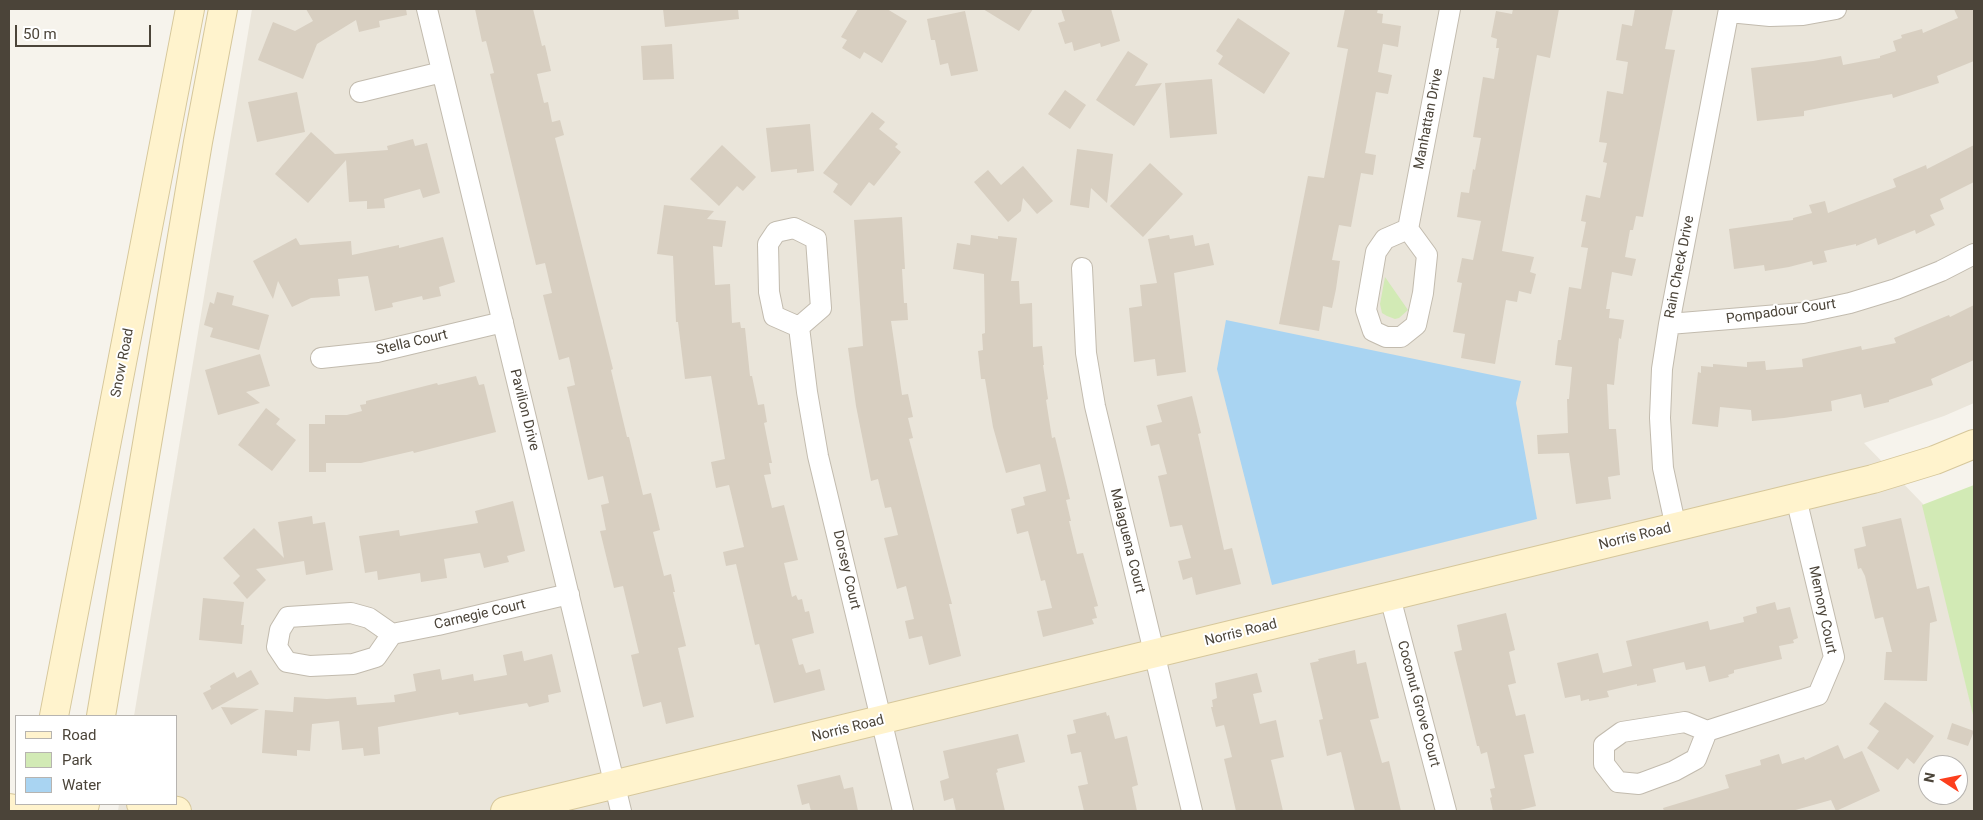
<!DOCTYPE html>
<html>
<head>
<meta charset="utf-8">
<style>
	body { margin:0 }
	#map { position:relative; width:1983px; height:820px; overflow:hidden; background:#f6f3ec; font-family:Roboto,sans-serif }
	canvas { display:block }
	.frame { position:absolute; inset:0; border:10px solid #4b4439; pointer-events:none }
	.legend { position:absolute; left:15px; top:715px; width:162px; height:90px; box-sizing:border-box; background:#fff; border:1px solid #b7b4b0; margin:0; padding:6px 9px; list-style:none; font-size:15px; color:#4b4439 }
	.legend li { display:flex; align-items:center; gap:10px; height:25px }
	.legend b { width:25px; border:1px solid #b7b4b0 }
	.north { position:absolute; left:1918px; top:755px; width:50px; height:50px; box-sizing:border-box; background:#fff; border:1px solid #b7b4b0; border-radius:50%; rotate:281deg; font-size:14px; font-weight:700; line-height:20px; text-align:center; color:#4b4439 }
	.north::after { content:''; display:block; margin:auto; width:18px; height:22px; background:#fc3f1d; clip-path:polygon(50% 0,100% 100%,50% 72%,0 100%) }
	.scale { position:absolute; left:15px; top:25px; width:136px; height:22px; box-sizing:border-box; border:2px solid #4b4439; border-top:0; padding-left:6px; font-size:15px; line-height:18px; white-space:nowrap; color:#4b4439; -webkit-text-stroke:4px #fff; paint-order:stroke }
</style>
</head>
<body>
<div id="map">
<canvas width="1983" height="820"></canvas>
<div class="frame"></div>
<ul class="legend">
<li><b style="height:6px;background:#fff3cd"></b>Road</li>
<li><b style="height:14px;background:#d2eab5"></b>Park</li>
<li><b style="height:14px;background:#a9d4f2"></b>Water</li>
</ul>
<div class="north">N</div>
<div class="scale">50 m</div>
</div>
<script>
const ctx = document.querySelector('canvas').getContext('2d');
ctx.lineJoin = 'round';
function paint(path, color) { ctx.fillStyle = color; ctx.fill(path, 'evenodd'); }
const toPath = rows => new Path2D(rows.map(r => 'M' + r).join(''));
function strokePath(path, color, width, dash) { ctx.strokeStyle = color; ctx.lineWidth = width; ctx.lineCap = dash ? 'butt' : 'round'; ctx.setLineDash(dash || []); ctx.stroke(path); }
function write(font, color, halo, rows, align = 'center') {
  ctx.font = font + ' Roboto,sans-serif'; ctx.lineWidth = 4; ctx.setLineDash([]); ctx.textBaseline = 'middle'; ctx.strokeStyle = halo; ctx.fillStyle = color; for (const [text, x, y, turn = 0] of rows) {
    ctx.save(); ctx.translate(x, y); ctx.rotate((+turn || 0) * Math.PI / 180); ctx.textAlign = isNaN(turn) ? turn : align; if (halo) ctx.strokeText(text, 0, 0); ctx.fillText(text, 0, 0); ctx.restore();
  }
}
const residential = toPath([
	[252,9,1974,9,1974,403,1944,416,1864,443,1923,504,1974,717,1974,811,118,811,119,804,176,804,176,716,134,716],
	[1928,765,1958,765,1958,795,1928,795]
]);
const green = toPath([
	[1385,277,1408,310,1399,318,1395,319,1387,316,1382,313,1380,304],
	[1974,485,1974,719,1922,505]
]);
const water = toPath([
	[1226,320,1521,381,1516,403,1537,519,1272,585,1217,369]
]);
const building = toPath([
	[306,9,406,9,407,15,379,21,380,27,359,32,356,20,317,44,303,79,258,60,273,22,295,31,313,21],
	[475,9,533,9,542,46,545,45,551,71,537,74,544,103,548,102,552,122,560,120,564,135,555,138,613,369,611,370,627,437,629,437,643,495,651,493,660,530,653,532,664,576,671,574,675,592,673,592,686,646,678,648,694,717,666,724,661,702,643,707,631,655,639,653,623,586,614,588,600,531,606,530,601,505,609,503,603,476,588,480,567,387,575,385,569,357,559,360,543,295,552,293,545,263,536,265,490,74,494,73,486,41,482,42],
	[663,9,738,9,739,19,665,27],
	[858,9,887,9,907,21,882,63,864,52,860,59,842,48,847,40,841,37],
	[983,9,1033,9,1019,31],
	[1061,9,1111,9,1120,41,1101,47,1100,43,1074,51,1072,42,1065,44,1058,23,1065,21],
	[1345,9,1378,9,1377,13,1383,14,1382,23,1401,26,1398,47,1383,44,1378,72,1392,75,1388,94,1376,92,1365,153,1376,155,1373,175,1361,173,1351,227,1339,225,1332,260,1340,261,1336,289,1332,308,1323,306,1319,331,1279,324,1308,176,1324,178,1348,49,1337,47],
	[1513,9,1559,9,1550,58,1537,55,1502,251,1534,257,1530,272,1536,274,1531,294,1519,291,1517,302,1506,300,1495,364,1461,358,1465,334,1453,332,1462,283,1457,282,1462,258,1473,260,1481,221,1457,217,1461,192,1469,193,1473,169,1475,170,1481,138,1473,137,1483,77,1494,79,1499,48,1496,48,1497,39,1491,37,1496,11,1512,14],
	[1635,9,1673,9,1665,49,1675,50,1643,217,1636,216,1633,230,1630,230,1625,257,1636,259,1632,276,1612,272,1606,309,1610,309,1609,318,1624,320,1621,339,1619,338,1614,385,1607,384,1609,429,1616,429,1620,475,1608,477,1611,499,1576,504,1569,453,1538,454,1537,435,1568,433,1567,399,1569,399,1572,367,1555,365,1558,340,1561,340,1569,287,1581,289,1588,248,1581,247,1586,222,1581,221,1586,195,1600,198,1607,163,1603,162,1607,143,1599,142,1607,91,1623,94,1628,62,1616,60,1622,24,1632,26],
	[1954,9,1974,9,1974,61,1937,76,1939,83,1893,98,1892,94,1804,111,1804,116,1757,121,1751,68,1813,61,1841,56,1843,65,1880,58,1880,56,1896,51,1893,41,1902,38,1901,35,1922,29,1923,33,1958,18],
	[965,11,978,71,951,76,948,63,940,65,935,40,931,40,927,19],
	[1238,18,1290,53,1264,94,1218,64,1223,56,1216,51],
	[672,44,674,79,643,80,641,46],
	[1128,51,1148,64,1135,86,1162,83,1134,126,1096,100],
	[1212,79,1217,134,1170,138,1165,83],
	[1065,90,1086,105,1070,129,1048,114],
	[297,92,305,132,257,142,248,102],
	[872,112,885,122,879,129,898,144,895,147,901,152,874,186,869,182,851,206,833,192,838,184,823,173],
	[810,124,814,171,797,173,797,169,771,172,766,128],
	[311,132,335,154,388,150,387,146,413,139,415,146,427,143,440,193,423,198,420,189,384,199,385,208,367,209,367,201,349,202,346,160,308,203,275,174],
	[722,145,756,177,743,191,737,186,719,206,690,179],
	[1974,145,1974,182,1940,199,1944,209,1930,215,1935,225,1916,234,1915,230,1878,245,1876,238,1856,246,1856,244,1824,251,1827,262,1813,265,1812,261,1789,267,1765,271,1764,265,1734,269,1729,229,1793,220,1793,218,1812,213,1809,205,1825,201,1828,213,1896,187,1893,179,1926,165,1927,169],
	[1077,149,1113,154,1107,203,1091,188,1089,208,1070,205],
	[1150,163,1183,194,1143,237,1110,206],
	[1023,166,1053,201,1037,214,1023,198,1021,211,1008,222,974,182,988,170,1001,185],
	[664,205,714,211,707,219,726,221,722,247,713,246,715,285,730,284,732,323,740,322,741,328,745,328,750,376,752,376,758,405,764,404,767,422,764,423,772,463,769,463,771,474,764,475,772,508,784,505,798,560,784,563,792,597,796,595,798,600,802,599,805,612,809,611,814,633,792,639,799,665,803,664,806,673,820,669,825,690,774,703,759,644,755,645,736,564,726,566,723,552,744,547,729,485,716,488,711,462,725,459,711,376,685,379,678,322,676,322,673,256,657,254],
	[902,217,905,269,902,269,904,303,907,303,908,320,891,321,902,395,908,394,913,417,908,418,913,438,909,439,952,604,949,604,961,656,929,665,922,636,909,639,905,621,914,619,906,586,897,589,884,538,898,535,891,507,885,508,878,479,871,481,856,406,848,348,863,346,854,220],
	[971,235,998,239,998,236,1017,238,1011,281,1019,281,1020,304,1032,303,1033,347,1042,346,1044,365,1043,365,1048,399,1046,400,1052,438,1055,437,1070,499,1066,500,1071,521,1069,521,1077,554,1083,553,1098,606,1094,607,1097,618,1092,619,1094,624,1043,637,1037,611,1052,608,1045,580,1041,581,1028,531,1017,534,1011,509,1025,505,1023,497,1046,491,1040,464,1006,473,993,427,985,379,981,379,978,351,983,350,982,334,985,333,984,274,953,269,957,243,970,245],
	[1169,235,1170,239,1193,235,1195,246,1209,243,1214,265,1174,273,1186,372,1157,376,1155,359,1134,362,1129,308,1142,306,1140,285,1157,283,1148,239],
	[443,237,455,282,439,287,441,296,423,300,422,296,392,303,393,307,375,311,368,276,338,279,340,296,311,298,292,307,278,281,273,299,253,261,296,238,300,245,351,241,352,255,399,245,399,248],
	[217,292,234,296,232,305,269,315,259,350,210,337,213,328,204,325,210,302,214,304],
	[1974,305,1974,360,1931,379,1933,385,1889,400,1889,402,1864,408,1861,394,1831,401,1832,411,1784,418,1752,421,1751,410,1720,407,1718,427,1692,424,1698,372,1701,373,1701,366,1713,367,1713,364,1747,367,1747,362,1765,361,1766,370,1803,367,1802,359,1861,346,1862,350,1896,343,1894,338,1949,315,1950,317],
	[260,354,270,386,246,392,260,403,218,415,205,370],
	[476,376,479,385,484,384,496,432,414,453,413,451,361,463,326,463,326,472,309,472,309,424,325,424,325,415,347,415,362,411,360,405,366,404,366,401,437,383,438,385],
	[1192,396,1201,433,1198,434,1224,550,1232,548,1241,584,1196,595,1192,577,1183,580,1178,561,1191,558,1182,525,1170,527,1158,476,1167,474,1159,444,1151,446,1146,426,1162,422,1157,405],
	[266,408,280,419,276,424,296,440,272,471,238,445],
	[513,501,525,551,507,556,509,562,484,568,480,553,444,559,447,578,421,582,420,573,378,580,377,571,365,573,359,536,399,530,400,536,478,523,475,511],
	[312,516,313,524,325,522,333,570,306,575,304,561,256,569,266,580,247,599,233,583,240,576,223,558,254,528,284,558,278,522],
	[1901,518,1917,589,1929,586,1937,621,1930,623,1927,681,1884,680,1886,652,1892,652,1883,617,1875,619,1865,576,1861,568,1858,569,1854,549,1866,546,1862,527],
	[203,598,244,602,241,625,244,625,242,644,199,640],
	[1775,602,1777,610,1790,607,1798,638,1793,640,1794,643,1779,646,1782,659,1734,670,1734,673,1728,675,1729,677,1709,682,1705,666,1686,670,1684,662,1653,669,1656,682,1637,686,1637,684,1607,691,1609,697,1589,701,1589,699,1581,701,1580,695,1565,698,1557,663,1598,653,1603,673,1632,666,1626,641,1708,621,1710,630,1744,622,1743,617,1757,613,1756,607],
	[1506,613,1515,650,1509,652,1516,683,1508,685,1516,716,1525,714,1534,753,1524,755,1536,806,1516,811,1493,811,1490,798,1492,797,1490,789,1495,788,1487,752,1481,754,1479,746,1477,746,1454,652,1462,650,1457,625],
	[1355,650,1357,664,1366,662,1379,718,1370,720,1382,763,1389,761,1401,811,1355,811,1341,752,1327,756,1319,720,1323,719,1310,663,1319,661,1318,659],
	[522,651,524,661,552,654,561,692,548,695,549,702,529,707,527,703,459,715,458,712,378,727,380,754,364,756,363,748,342,750,339,721,312,724,310,751,297,750,297,756,262,753,265,710,293,712,294,697,327,699,356,697,357,705,395,702,394,695,416,691,413,674,440,669,442,680,473,674,474,681,507,675,503,655],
	[251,670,259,684,212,710,203,693,211,689,210,686,234,672,237,678],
	[1257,673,1262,692,1253,694,1260,724,1276,720,1284,757,1271,760,1283,811,1236,811,1224,759,1232,757,1224,725,1216,727,1211,707,1213,707,1212,700,1217,698,1215,683],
	[1885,702,1934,736,1914,764,1907,758,1898,770,1867,748,1879,731,1869,724],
	[221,707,259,709,231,725],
	[1106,712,1107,716,1109,715,1115,739,1127,736,1138,785,1132,787,1137,811,1084,811,1078,786,1088,784,1081,752,1071,754,1067,735,1076,733,1073,720],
	[1952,723,1974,731,1968,746,1947,739],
	[1018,734,1025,762,997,769,998,772,996,773,1005,811,956,811,953,798,944,801,940,781,949,778,943,751],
	[1838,745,1844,759,1862,751,1880,791,1836,811,1831,800,1792,811,1664,811,1663,808,1729,788,1725,775,1761,765,1760,760,1779,754,1782,764,1804,757,1805,760],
	[840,775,844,789,853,787,858,811,811,811,809,803,802,805,797,785]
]);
const street = toPath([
	[427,9,621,811],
	[1729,12,1770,16,1803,15,1836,9],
	[360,92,442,72],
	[794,228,816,239,821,308,799,327,774,316,769,292,768,244,776,232,794,228],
	[1408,229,1385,239,1376,252,1366,310,1373,331,1386,337,1401,337,1416,325,1423,293,1427,255,1408,229,1450,9],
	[1082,268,1086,353,1095,406,1192,811],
	[1669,324,1803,313,1850,303,1896,289,1941,271,1974,254],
	[799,327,807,392,818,456,903,811],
	[321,358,377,352,503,322],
	[1676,528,1663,468,1660,418,1662,369,1669,324,1729,9],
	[1390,597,1446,811],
	[392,634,376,657,353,664,310,666,287,662,277,647,280,630,288,617,351,613,369,618,392,634,438,625,569,594],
	[1707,731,1696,759,1674,771,1639,784,1618,782,1604,764,1604,745,1622,732,1685,722,1707,731,1818,695,1834,657,1796,498]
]);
const secondary = toPath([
	[54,716,190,9],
	[101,716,198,142,223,9],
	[141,804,177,811],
	[9,808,26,811],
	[40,811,59,804],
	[83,811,85,804],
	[505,811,1873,479,1935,460,1974,444]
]);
const streetNames = [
	["Manhattan Drive",1429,119,-79],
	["Rain Check Drive",1680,267,-79],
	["Pompadour Court",1781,312,-8],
	["Stella Court",412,343,-13],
	["Snow Road",123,363,-79],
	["Pavilion Drive",524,410,76],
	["Norris Road",1635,537,-14],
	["Malaguena Court",1127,541,76],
	["Dorsey Court",846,570,77],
	["Memory Court",1822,610,78],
	["Carnegie Court",480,615,-13],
	["Norris Road",1241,633,-14],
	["Coconut Grove Court",1418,704,75],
	["Norris Road",848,729,-14]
];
paint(residential, '#eae5da');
paint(green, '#d2eab5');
paint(water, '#a9d4f2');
paint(building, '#d8cfc1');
strokePath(street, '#c2bbae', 22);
strokePath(secondary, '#d6c79b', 30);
strokePath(street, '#fff', 20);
strokePath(secondary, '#fff3cd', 28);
write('14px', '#4b4439', '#fff', streetNames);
</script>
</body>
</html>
